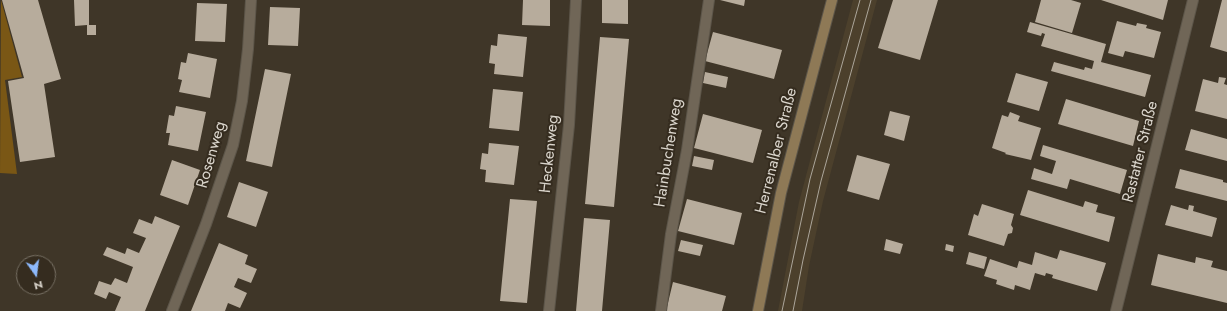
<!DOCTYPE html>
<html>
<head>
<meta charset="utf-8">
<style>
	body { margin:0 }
	#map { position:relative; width:1227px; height:311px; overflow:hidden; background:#3f3628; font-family:Jost,sans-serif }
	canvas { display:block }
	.north { position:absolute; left:16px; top:255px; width:40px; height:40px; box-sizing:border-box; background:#352c1f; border:1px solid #777064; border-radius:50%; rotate:166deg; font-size:11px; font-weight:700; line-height:16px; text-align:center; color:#dad5cc }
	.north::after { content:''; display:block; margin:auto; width:14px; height:18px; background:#8db9fc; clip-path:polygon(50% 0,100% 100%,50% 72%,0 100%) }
</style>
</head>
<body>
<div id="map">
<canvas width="1227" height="311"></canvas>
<div class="north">N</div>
</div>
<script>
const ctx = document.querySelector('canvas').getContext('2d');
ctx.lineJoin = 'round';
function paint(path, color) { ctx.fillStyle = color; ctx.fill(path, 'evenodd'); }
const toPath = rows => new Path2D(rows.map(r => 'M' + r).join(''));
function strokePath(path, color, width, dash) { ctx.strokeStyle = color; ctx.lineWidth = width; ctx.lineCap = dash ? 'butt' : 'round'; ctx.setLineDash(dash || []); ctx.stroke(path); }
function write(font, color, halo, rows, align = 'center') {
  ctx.font = font + ' Jost,sans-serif'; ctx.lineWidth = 4; ctx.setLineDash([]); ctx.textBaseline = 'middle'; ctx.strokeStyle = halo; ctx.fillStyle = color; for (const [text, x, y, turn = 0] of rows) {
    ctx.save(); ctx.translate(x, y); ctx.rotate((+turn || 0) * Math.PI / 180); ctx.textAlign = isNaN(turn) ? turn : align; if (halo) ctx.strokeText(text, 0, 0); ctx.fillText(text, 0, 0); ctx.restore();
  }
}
const built = toPath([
	[853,0,877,0,823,201,809,266,802,311,778,311,799,202]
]);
const green = toPath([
	[1,0,22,77,5,80,17,174,0,173]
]);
const building = toPath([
	[2,0,38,0,61,79,44,84,55,157,20,162,8,81,24,78],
	[74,0,89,0,89,25,96,25,96,35,87,35,87,25,75,26],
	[523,0,550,0,550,26,522,25],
	[602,0,628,0,628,24,602,23],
	[720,0,745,0,744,6],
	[893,0,938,0,920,60,878,48],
	[1041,0,1071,0,1081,3,1072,33,1035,22],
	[1101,0,1168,0,1163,20],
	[1222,0,1227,0,1227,52,1210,47],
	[197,3,227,4,225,42,195,41],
	[270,7,300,8,298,46,268,45],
	[1117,21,1136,26,1137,23,1147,25,1146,28,1161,32,1154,58,1125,51,1123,57,1108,53],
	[1030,22,1106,44,1101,62,1151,75,1145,97,1051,71,1054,62,1084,70,1085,67,1092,69,1094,61,1041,46,1045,34,1042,33,1041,36,1027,32],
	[713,32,782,50,774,79,705,61],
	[498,34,527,37,523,77,494,74,495,64,489,63,491,45,497,46],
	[600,37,629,39,614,207,585,204],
	[188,53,217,59,210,98,179,92,182,80,178,79,181,62,186,63],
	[265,69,291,74,272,167,246,161],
	[705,72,728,77,726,88,703,83],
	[1016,73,1048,82,1039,111,1007,102],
	[1219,77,1226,78,1224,84,1227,85,1227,119,1195,111,1203,79,1218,83],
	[493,89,523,92,519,131,489,128],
	[1066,99,1139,121,1133,146,1058,124],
	[176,106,206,112,198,151,168,145,170,133,166,133,169,115,174,116],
	[890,111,910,116,904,141,884,135],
	[1010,112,1020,116,1018,121,1041,128,1031,160,1005,154,1006,153,992,148,1002,115,1008,117],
	[703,114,762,130,753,163,694,148],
	[1191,129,1227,139,1227,161,1185,150],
	[489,143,519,146,514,185,485,182,486,170,480,169,482,153,488,154],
	[1043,145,1127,170,1120,194,1070,179,1067,189,1031,179,1034,168,1052,174,1056,161,1040,156],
	[857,155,890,164,879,200,847,191],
	[694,156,714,160,712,170,692,166],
	[172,160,200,170,188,205,160,195],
	[1180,169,1223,180,1223,182,1227,183,1227,201,1175,188],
	[239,182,268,192,256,227,227,217],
	[1028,190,1083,207,1085,201,1098,205,1096,212,1115,217,1109,242,1020,215],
	[510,199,537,201,527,303,500,301],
	[687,199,742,213,734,245,678,231],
	[982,204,1014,214,1011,225,1013,228,1012,233,1008,234,1004,246,968,235,974,214,978,216],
	[1171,205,1188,210,1189,205,1194,206,1193,211,1217,218,1212,237,1165,225],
	[155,216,180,226,145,311,115,311,121,297,109,292,106,299,94,294,99,281,111,285,115,278,127,283,133,267,103,255,107,247,125,254,127,248,139,253,146,238,133,233,139,219,152,224],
	[584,218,610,220,602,311,576,311],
	[886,239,903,244,900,254,884,250],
	[681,240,703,245,700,256,678,251],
	[219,243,248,255,245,264,257,269,251,283,238,278,234,287,247,293,240,308,228,303,225,311,191,311],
	[946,244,954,246,953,252,945,250],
	[1060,250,1106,263,1097,291,1052,278,1053,275,1046,273,1045,276,1035,273,1030,290,1015,285,1014,290,996,284,997,280,984,276,990,259,1017,268,1019,261,1032,265,1035,252,1057,259],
	[969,252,987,257,984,269,966,264],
	[1158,254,1195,263,1196,257,1213,261,1211,267,1227,271,1227,303,1151,285],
	[673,282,726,296,722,311,666,311]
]);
const lane = toPath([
	[661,311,671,234,687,150,709,0]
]);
const street = toPath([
	[172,311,206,224,233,145,242,101,248,49,251,0],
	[549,311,569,125,576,0],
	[1116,311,1193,0]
]);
const secondary = toPath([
	[758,311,781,193,832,0]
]);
const tram = toPath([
	[782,311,810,179,860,0],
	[793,311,803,260,821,181,871,0]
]);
const streetNames = [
	["Herrenalber Straße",777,151,-76],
	["Rastatter Straße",1141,152,-76],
	["Hainbuchenweg",669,153,-81],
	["Heckenweg",550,154,-84],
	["Rosenweg",212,155,-74]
];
paint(built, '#4c402c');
paint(green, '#7a5715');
paint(building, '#b7ac9c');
strokePath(lane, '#5c5549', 12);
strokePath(street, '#5c5549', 12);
strokePath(secondary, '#5c5549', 12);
strokePath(lane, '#706657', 10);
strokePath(street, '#706657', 10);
strokePath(secondary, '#8e7956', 10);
strokePath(tram, '#aca69b', 1);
write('16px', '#dad5cc', '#352c1f', streetNames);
</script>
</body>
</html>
